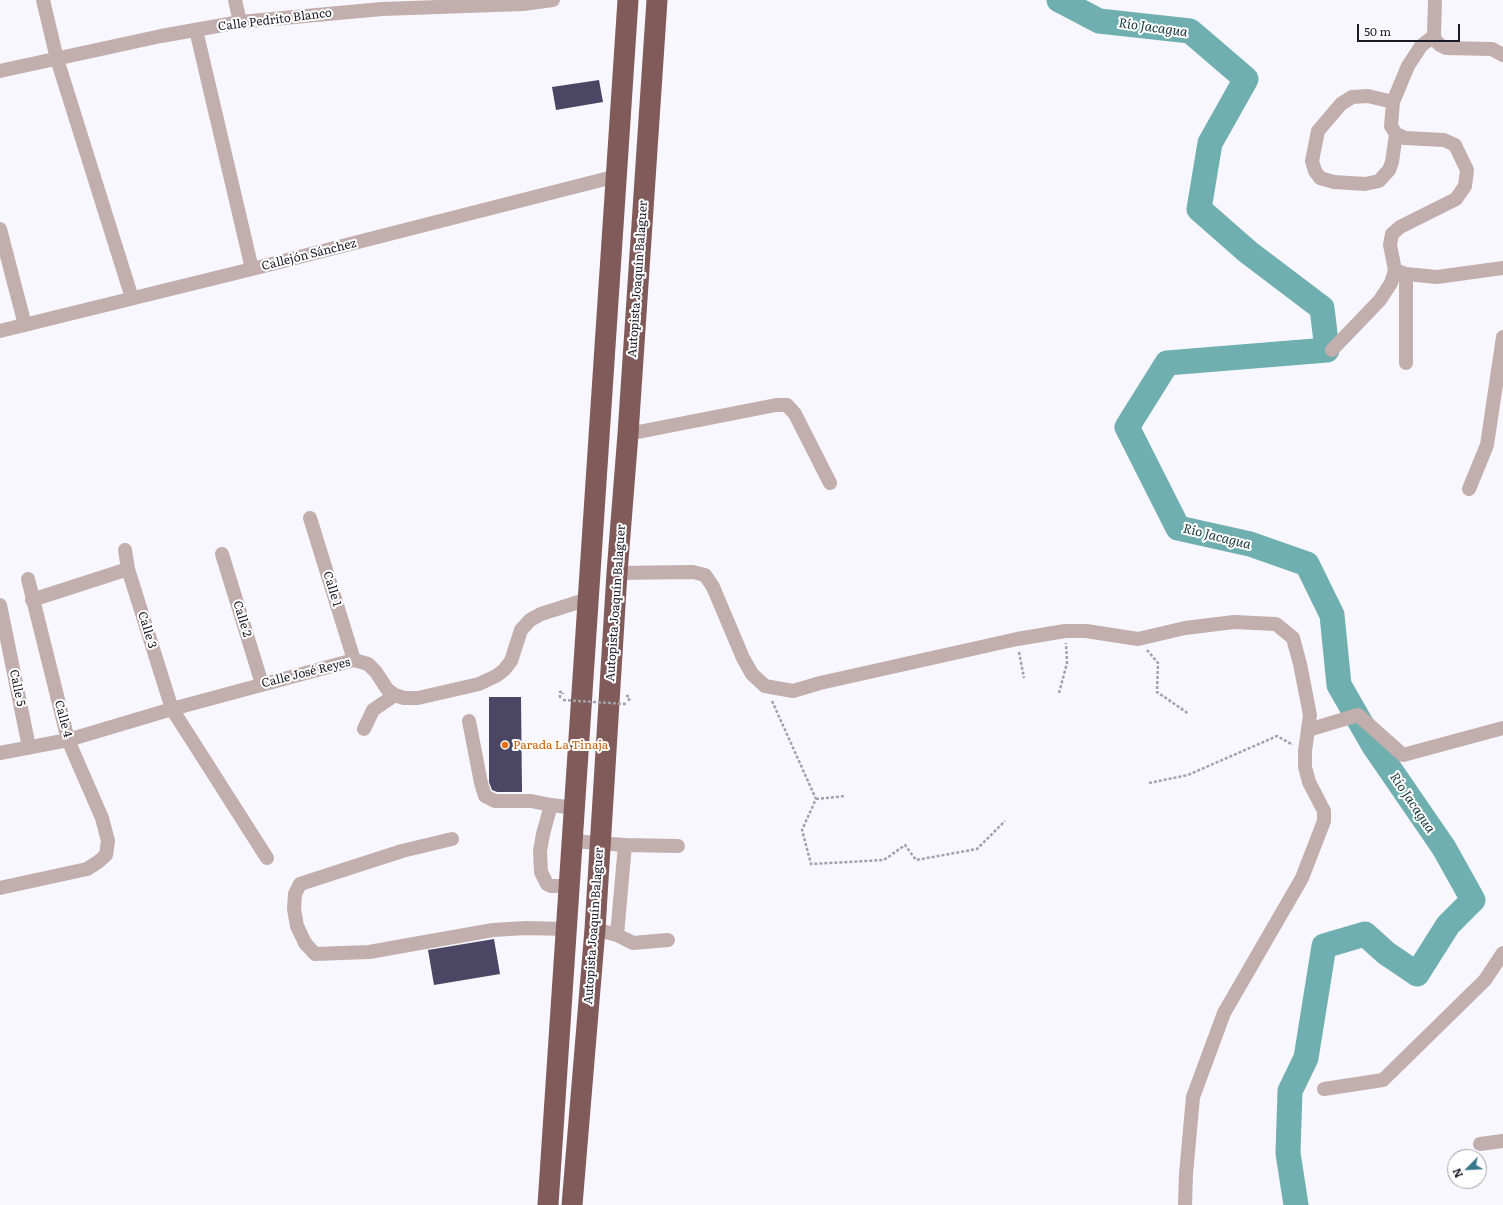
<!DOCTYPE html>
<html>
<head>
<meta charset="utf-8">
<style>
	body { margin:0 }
	#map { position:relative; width:1503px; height:1205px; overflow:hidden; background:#f8f7ff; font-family:Literata,serif }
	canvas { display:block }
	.north { position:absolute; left:1447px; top:1149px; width:40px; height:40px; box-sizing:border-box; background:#fff; border:1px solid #a4a3a8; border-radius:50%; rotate:246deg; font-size:11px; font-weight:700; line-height:16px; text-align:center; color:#1b1926 }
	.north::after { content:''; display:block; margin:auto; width:14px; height:18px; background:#37778a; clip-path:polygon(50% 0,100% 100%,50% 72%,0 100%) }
	.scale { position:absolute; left:1357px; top:24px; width:103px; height:18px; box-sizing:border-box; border:2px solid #1b1926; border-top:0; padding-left:5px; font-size:12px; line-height:14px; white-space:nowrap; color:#1b1926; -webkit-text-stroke:3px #fff; paint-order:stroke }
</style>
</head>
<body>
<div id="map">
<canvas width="1503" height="1205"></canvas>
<div class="north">N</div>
<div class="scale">50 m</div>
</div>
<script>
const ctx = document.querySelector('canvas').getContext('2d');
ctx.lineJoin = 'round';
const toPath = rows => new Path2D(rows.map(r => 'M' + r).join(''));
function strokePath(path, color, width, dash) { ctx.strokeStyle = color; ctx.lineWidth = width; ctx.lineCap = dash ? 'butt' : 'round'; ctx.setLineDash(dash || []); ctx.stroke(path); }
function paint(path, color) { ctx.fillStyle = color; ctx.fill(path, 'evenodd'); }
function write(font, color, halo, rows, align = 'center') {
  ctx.font = font + ' Literata,serif'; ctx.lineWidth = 4; ctx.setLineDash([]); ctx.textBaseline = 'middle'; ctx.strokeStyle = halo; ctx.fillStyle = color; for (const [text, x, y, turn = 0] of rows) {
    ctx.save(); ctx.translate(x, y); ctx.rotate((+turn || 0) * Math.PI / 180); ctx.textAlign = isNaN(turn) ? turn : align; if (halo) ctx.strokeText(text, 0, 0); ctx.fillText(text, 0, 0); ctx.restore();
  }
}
const river = toPath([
	[1059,0,1099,21,1190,31,1246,79,1210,143,1199,209,1248,252,1322,308,1327,350,1167,363,1127,427,1178,528,1250,544,1307,564,1332,615,1339,685,1374,746,1444,848,1473,900,1448,925,1417,974,1386,953,1365,934,1324,946,1306,1058,1290,1091,1288,1153,1296,1205]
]);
const building = toPath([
	[599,80,603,102,556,110,552,87],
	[489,697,521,697,522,792,497,792,492,790,489,782],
	[494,939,500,974,434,985,428,950]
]);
const path = toPath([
	[1147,650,1158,663,1157,692,1189,714],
	[1019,652,1024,678],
	[1059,693,1067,663,1066,643],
	[626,696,629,696,629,702],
	[560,698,560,692,563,692,563,694],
	[772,701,816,799,802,830,811,864,884,860,905,845,916,860,977,849,1005,821],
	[1149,783,1188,775,1277,736,1293,745],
	[816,799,845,796]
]);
const minor = toPath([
	[43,0,57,59,132,298],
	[235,0,240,22],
	[1435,0,1434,36,1436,41,1440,45,1446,48,1492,49,1503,55],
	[196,30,252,269],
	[0,71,161,36,240,22,382,9,523,4,553,0],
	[1393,102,1368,96,1352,97,1341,104,1318,131,1312,161,1315,171,1320,178,1334,182,1365,184,1379,181,1389,170,1392,162,1396,134],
	[0,229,25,325],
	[1395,270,1406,274,1437,277,1503,268],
	[0,331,252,269,617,176],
	[1332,350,1380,300,1391,283,1395,270,1390,245,1392,234,1400,227,1456,199,1465,186,1467,170,1455,145,1444,140,1405,138,1396,134,1391,126,1393,102,1408,66,1421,46,1434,36],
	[1406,363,1406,274],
	[628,434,776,405,787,405,795,414,830,483],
	[1469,489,1487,445,1503,337],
	[310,518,354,660],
	[125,550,128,569,172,709,267,858],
	[222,554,262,684],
	[617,573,693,572,705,575,713,587,743,658,752,674,765,686,793,691,820,683,1017,639,1065,631,1086,631,1138,639,1185,628,1234,622,1276,624,1293,638,1300,664,1310,715,1305,751,1305,767,1309,782,1324,811,1324,821,1302,878,1224,1013,1193,1097,1186,1174,1185,1205],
	[32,600,128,569],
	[0,605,29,747],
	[469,721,481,783,485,796,495,801,531,801,551,805],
	[364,729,373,710,395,695],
	[1308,730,1358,715,1403,755,1503,728],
	[0,753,68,740,172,709,354,660,368,664,376,672,387,689,395,695,404,698,418,698,479,684,496,676,504,670,511,661,521,630,530,620,541,614,588,599],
	[452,839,402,851,300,884,295,894,294,909,297,926,305,943,315,954,369,952,493,930,526,928,566,929],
	[573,841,625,845,678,846],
	[568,886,551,886,547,884,541,872,540,851,543,834,551,805,575,808],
	[0,888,87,869,98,862,106,855,108,841,102,818,68,740,28,579],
	[595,929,617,935,633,943,668,940],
	[617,935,625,845],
	[1324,1089,1383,1080,1485,980,1503,953],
	[1480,1144,1503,1141]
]);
const highway = toPath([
	[548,1205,628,0],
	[572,1205,595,929,617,573,628,434,657,0]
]);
const pathBridge = toPath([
	[563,700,626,704]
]);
const markers = [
	[505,745,4,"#e8710a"]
];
const streetNames = [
	["Calle Pedrito Blanco",275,20,-7],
	["Callejón Sánchez",309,255,-14],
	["Autopista Joaquín Balaguer",638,279,-86],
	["Calle 1",332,589,73],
	["Autopista Joaquín Balaguer",616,603,-86],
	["Calle 2",242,619,73],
	["Calle 3",147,630,73],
	["Calle José Reyes",306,673,-14],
	["Calle 5",17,688,78],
	["Calle 4",63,719,75],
	["Autopista Joaquín Balaguer",594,926,-86]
];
const foodNames = [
	["Parada La Tinaja",513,745]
];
const waterNames = [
	["Río Jacagua",1153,28,8],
	["Río Jacagua",1217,537,14],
	["Río Jacagua",1412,803,56]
];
strokePath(river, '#70afb0', 25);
paint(building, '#4a4664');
strokePath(path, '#a2a1ab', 2.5, [3, 2]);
strokePath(minor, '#c2aead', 14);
strokePath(highway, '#805b5a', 21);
strokePath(pathBridge, '#a2a1ab', 2.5, [3, 2]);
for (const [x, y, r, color] of markers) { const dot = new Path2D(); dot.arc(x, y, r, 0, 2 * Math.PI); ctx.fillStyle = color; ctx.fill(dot); strokePath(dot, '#fff', 1.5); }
write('12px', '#1b1926', '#fff', streetNames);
write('12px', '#c56008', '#fff', foodNames, 'left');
write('italic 13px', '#143435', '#fff', waterNames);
</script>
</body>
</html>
